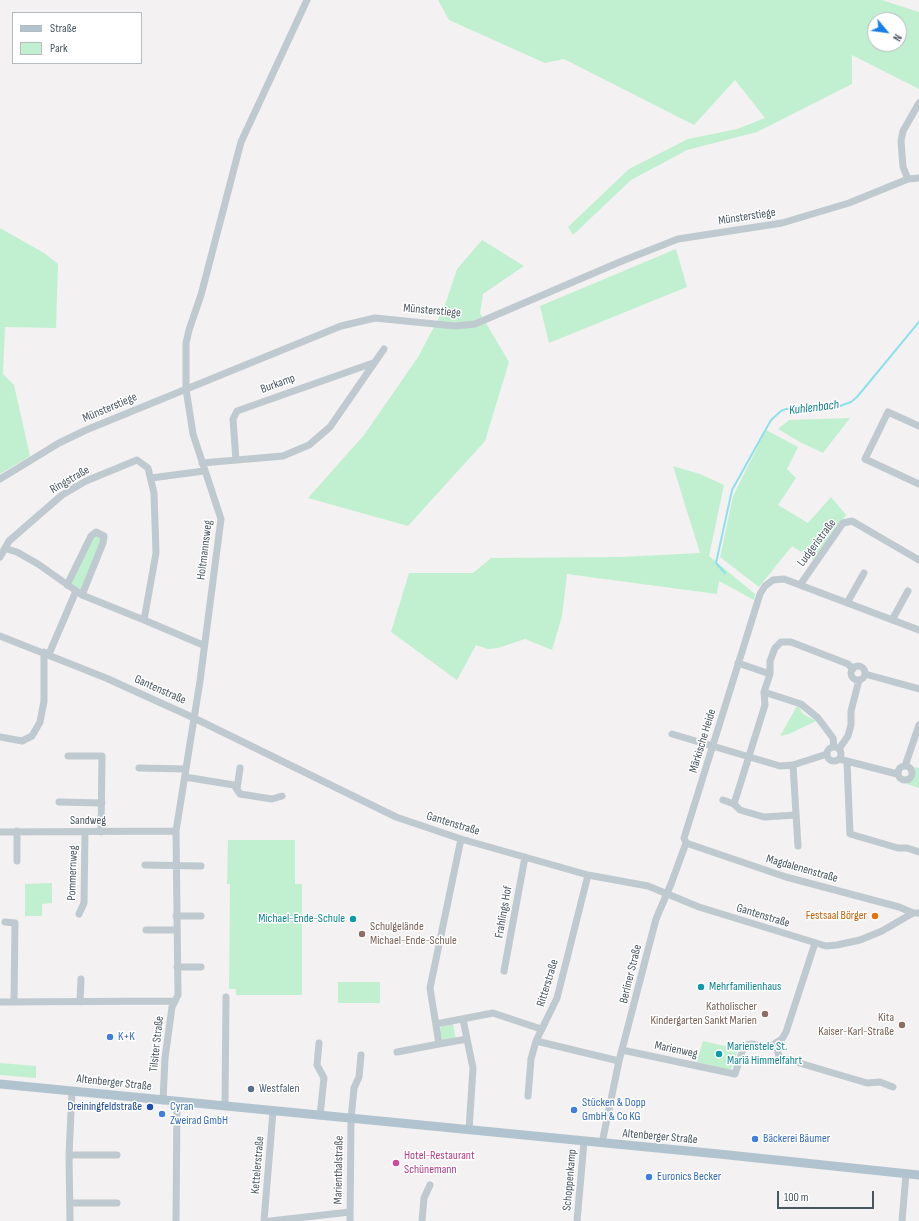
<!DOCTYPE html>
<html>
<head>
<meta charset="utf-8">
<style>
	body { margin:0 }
	#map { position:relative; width:919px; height:1221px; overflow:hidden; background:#f3f1f1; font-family:"Sofia Sans Condensed",sans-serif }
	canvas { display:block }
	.legend { position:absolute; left:12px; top:12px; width:130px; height:52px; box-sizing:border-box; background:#fff; border:1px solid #b6bbbf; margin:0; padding:5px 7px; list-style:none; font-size:12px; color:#49565f }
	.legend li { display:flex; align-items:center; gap:8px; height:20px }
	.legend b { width:20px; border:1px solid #b6bbbf }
	.north { position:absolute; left:867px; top:12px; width:40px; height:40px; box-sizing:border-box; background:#fff; border:1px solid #b6bbbf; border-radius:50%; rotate:119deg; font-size:11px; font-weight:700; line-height:16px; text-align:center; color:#49565f }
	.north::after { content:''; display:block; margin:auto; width:14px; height:18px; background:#1981e6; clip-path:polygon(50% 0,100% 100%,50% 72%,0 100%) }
	.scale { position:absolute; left:777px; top:1191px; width:97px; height:18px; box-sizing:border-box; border:2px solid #49565f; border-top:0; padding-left:5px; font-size:12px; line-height:14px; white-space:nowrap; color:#49565f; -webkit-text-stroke:3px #fff; paint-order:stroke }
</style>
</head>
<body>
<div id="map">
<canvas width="919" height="1221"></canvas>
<ul class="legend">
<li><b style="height:5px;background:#b1c3cf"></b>Straße</li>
<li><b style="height:11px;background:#c1f0d0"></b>Park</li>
</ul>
<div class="north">N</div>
<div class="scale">100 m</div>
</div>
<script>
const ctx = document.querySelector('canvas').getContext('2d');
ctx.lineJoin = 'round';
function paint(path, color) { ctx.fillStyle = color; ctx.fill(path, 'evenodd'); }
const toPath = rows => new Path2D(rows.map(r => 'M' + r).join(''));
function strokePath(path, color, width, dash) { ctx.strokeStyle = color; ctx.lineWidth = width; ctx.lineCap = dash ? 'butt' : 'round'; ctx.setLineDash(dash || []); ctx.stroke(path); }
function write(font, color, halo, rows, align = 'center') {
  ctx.font = font + ' "Sofia Sans Condensed",sans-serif'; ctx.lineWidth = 3; ctx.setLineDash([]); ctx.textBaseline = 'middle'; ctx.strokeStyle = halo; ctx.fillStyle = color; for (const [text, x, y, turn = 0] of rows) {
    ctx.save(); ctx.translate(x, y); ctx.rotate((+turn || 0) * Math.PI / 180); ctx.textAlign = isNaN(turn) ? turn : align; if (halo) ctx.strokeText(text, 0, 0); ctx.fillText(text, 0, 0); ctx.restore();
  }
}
const green = toPath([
	[438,0,882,0,919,12,919,89,852,55,852,84,757,132,687,150,631,180,573,235,568,227,629,169,688,139,737,129,765,118,735,80,694,125,564,59,545,63,449,20],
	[875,20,899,20,899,44,875,44],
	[0,228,44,253,58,264,56,328,5,327,3,374,14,385,30,456,0,474],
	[482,240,524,266,483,294,480,313,509,362,485,441,408,526,308,498,364,435,418,357,444,308,457,269],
	[676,249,687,287,549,343,540,306],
	[850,418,823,453,800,442,778,429,789,420],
	[766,430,798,447,787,469,796,478,778,505,808,523,831,497,846,515,814,560,792,546,759,587,720,557,733,496],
	[673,466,700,474,724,485,709,556,755,594,754,600,719,581,717,594,567,574,562,616,552,650,525,639,498,648,488,649,476,645,457,680,391,632,409,573,473,573,491,558,620,557,700,553],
	[97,534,102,537,81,592,68,585,93,537],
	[798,704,803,714,816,721,789,734,780,736],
	[914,767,919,768,919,788,907,784,914,776],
	[228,840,295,840,295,884,302,884,302,995,236,995,236,989,229,989,230,884,227,884],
	[52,883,52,903,42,904,42,916,25,916,25,884],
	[338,982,380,982,380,1003,338,1003],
	[453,1024,456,1039,442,1040,440,1030,441,1027],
	[703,1041,738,1049,732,1068,729,1070,697,1062],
	[0,1063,36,1066,36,1078,0,1075]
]);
const stream = toPath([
	[725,573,716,563,732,490,771,420,781,411,786,409,840,406,851,402,857,397,919,322]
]);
const minor = toPath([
	[908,179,903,167,901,141,903,131,919,103],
	[919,426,888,412,865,459,919,484],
	[236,460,233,419,237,411,373,363],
	[202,463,283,456,309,445,330,427,384,349],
	[151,478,204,471],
	[0,479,59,443,86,430,341,326,375,318,455,326,475,324,622,261,678,239,782,223,849,203,908,179,919,178],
	[0,557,9,541,62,495,86,481,137,460,148,468,154,493,156,553,144,620,82,595,38,564,17,552,7,549],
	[67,585,91,536,96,532,104,536,103,543,82,595],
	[800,585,843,523,852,521,919,560],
	[847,603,864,573],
	[144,620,203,645],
	[892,620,908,591],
	[0,636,106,678,194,718,396,817,461,839,588,875,648,886,699,907,826,946,837,945,860,940,882,931,913,913,919,913],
	[49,654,76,591],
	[738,663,770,674,770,661,775,648,781,642,791,642,848,664,853,669],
	'851 673a7 7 0 1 1 14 0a7 7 0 1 1-14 0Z',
	[865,674,919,689],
	[764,692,801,704,818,718,833,738,834,747],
	[672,734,780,766,793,765,827,754],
	[0,737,22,741,32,736,40,722,44,701,44,652],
	'827 754a7 7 0 1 1 14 0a7 7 0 1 1-14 0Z',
	[839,749,848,736,851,725,851,711,859,680],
	[68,756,102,756,101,832],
	[839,759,897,774],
	[847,762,850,834,898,848,907,848,919,852],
	[793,765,798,846],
	[905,766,919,725],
	'898 773a7 7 0 1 1 14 0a7 7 0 1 1-14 0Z',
	[139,768,186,769],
	[185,777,234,785,240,794,272,799,282,796],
	[237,789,240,768],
	[723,800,734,804,740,810,764,817,796,815],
	[59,802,102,803],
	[734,804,765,705,764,692,770,674],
	[0,832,176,831],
	[461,839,430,988,439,1044,467,1039,463,1019],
	[686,843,786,877,899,907,913,913],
	[17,861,17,831],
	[145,865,201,866],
	[79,914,84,903,85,832],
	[176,916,201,916],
	[5,922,15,923,14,1002],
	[146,930,176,930],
	[177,967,201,967],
	[504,971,525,857],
	[0,1002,175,1001],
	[80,1002,81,979],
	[436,1024,493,1013,541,1029],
	[467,1039,473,1068,469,1130],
	[536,1041,619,1061],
	[319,1043,317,1065,324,1078,320,1116],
	[776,1043,779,1057,867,1083,880,1082,893,1087],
	[622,1050,735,1074,743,1049,746,1045,752,1044,768,1048,782,1039,786,1032,815,943],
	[397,1052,439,1044],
	[528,1096,531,1059,536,1041,557,998,588,875],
	[163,1101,165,1058,172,1007,178,995,176,831,200,681,221,519,193,434,186,389,186,343,189,330,201,295,241,142,307,0],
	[225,1106,226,997],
	[602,1143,619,1061,656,919,671,884,686,843,684,838,760,594,765,586,773,580,784,579,919,630],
	[69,1155,117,1155],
	[70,1203,117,1203],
	[70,1221,69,1155,72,1091],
	[176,1221,177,1102],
	[264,1221,273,1111],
	[270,1221,350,1212],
	[350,1221,351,1119,354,1088,359,1077,361,1055],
	[422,1221,424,1198,430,1185],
	[577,1221,584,1142],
	[902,1221,906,1174]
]);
const major = toPath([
	[0,1084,719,1154,919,1175]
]);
const markers = [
	[875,916,4,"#e8710a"],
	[353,919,4,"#0f9aa8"],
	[362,934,4,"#8d6e63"],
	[701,987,4,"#0f9aa8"],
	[765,1014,4,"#8d6e63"],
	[902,1025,4,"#8d6e63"],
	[110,1037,4,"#3f7fe0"],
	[719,1054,4,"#0f9aa8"],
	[251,1089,4,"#5c6f8a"],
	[150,1107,4,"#1a4fb4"],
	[574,1110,4,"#3f7fe0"],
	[162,1114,4,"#3f7fe0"],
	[755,1139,4,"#3f7fe0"],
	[396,1163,4,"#d1479c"],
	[649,1177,4,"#3f7fe0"]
];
const streetNames = [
	["Münsterstiege",747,217,-9],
	["Münsterstiege",432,311,5],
	["Burkamp",278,384,-20],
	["Münsterstiege",110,408,-23],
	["Ringstraße",70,480,-30],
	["Ludgeristraße",817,543,-53],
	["Holtmannsweg",205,550,-83],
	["Gantenstraße",160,690,24],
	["Märkische Heide",703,741,-73],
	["Sandweg",88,821],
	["Gantenstraße",453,824,17],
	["Magdalenenstraße",802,869,16],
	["Pommernweg",73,873,-88],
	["Frahlings Hof",504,912,-80],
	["Gantenstraße",763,916,17],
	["Berliner Straße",631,974,-76],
	["Ritterstraße",548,983,-73],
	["Tilsiter Straße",157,1044,-84],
	["Marienweg",676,1050,12],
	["Altenberger Straße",114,1083,6],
	["Altenberger Straße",660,1137,5],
	["Kettelerstraße",258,1165,-85],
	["Marienthalstraße",339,1170,-89],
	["Schoppenkamp",570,1180,-85]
];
const foodNames = [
	["Festsaal Börger",867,916]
];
const cultureNames = [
	["Michael-Ende-Schule",345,919,"right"],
	["Mehrfamilienhaus",709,987],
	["Marienstele St.",727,1047],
	["Mariä Himmelfahrt",727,1061]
];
const educationNames = [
	["Schulgelände",370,927,"left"],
	["Michael-Ende-Schule",370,941,"left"],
	["Katholischer",757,1007],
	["Kindergarten Sankt Marien",757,1021],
	["Kita",894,1018],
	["Kaiser-Karl-Straße",894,1032]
];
const shopNames = [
	["K+K",118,1037],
	["Stücken & Dopp",582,1103],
	["GmbH & Co KG",582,1117],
	["Cyran",170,1107],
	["Zweirad GmbH",170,1121],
	["Bäckerei Bäumer",763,1139],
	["Euronics Becker",657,1177]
];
const serviceNames = [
	["Westfalen",259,1089]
];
const transitNames = [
	["Dreiningfeldstraße",142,1107]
];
const hotelNames = [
	["Hotel-Restaurant",404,1156],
	["Schünemann",404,1170]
];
const waterNames = [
	["Kuhlenbach",814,408,-7]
];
paint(green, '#c1f0d0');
strokePath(stream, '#8ee0ed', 2);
strokePath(minor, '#bfc9d0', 7);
strokePath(major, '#b1c3cf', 9);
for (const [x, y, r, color] of markers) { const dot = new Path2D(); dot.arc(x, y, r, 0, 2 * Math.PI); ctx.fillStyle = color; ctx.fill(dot); strokePath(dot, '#fff', 1.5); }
write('12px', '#49565f', '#fff', streetNames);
write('12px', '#c56008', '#fff', foodNames, 'right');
write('12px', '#0d838f', '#fff', cultureNames, 'left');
write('12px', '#785e54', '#fff', educationNames, 'right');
write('12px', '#366cbe', '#fff', shopNames, 'left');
write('12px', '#4e5e75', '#fff', serviceNames, 'left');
write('12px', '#164399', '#fff', transitNames, 'right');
write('12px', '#b23c85', '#fff', hotelNames, 'left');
write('italic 13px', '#0d7d8f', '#fff', waterNames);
</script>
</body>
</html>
